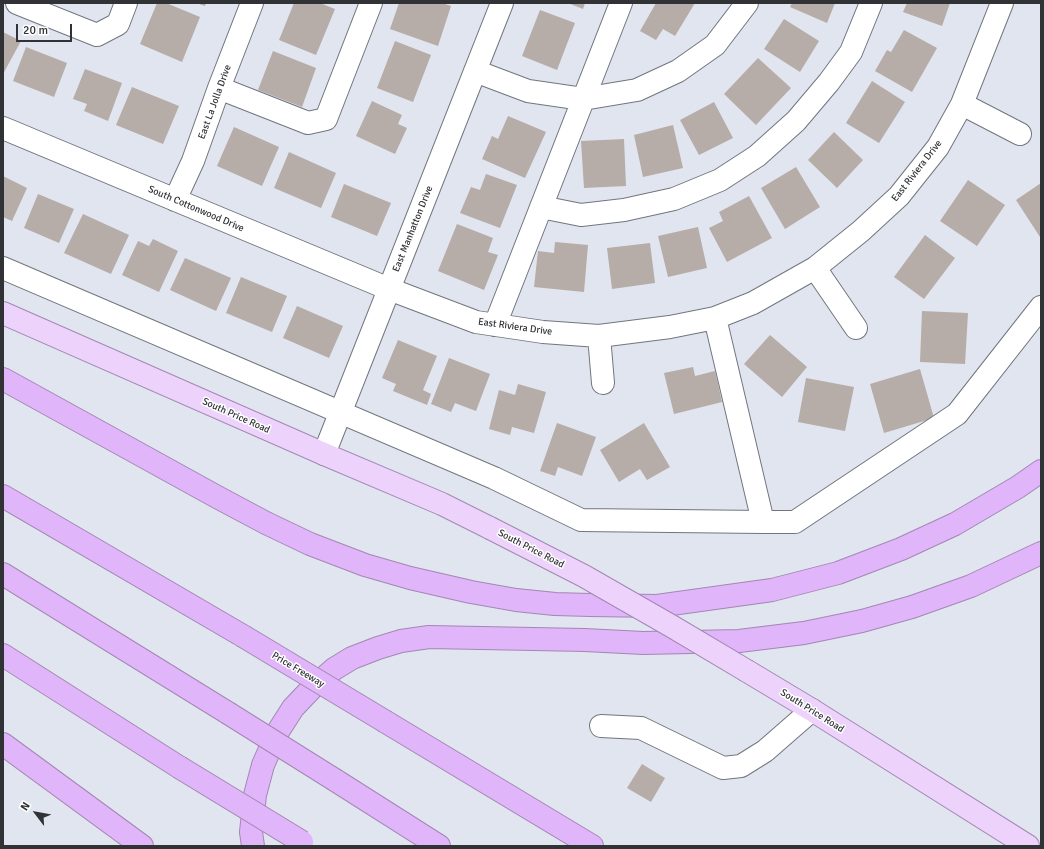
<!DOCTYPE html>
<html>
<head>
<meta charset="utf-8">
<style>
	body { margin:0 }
	#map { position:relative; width:1044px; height:849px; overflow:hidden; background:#e0e5ef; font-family:Signika,sans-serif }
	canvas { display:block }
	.frame { position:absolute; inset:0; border:4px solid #303235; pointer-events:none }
	.north { position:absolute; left:16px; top:793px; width:40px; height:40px; -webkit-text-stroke:3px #fff; paint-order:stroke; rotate:302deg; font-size:11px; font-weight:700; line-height:16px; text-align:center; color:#303235 }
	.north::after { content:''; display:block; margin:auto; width:14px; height:18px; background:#303235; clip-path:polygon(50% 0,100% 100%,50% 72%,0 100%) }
	.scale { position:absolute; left:16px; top:24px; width:56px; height:18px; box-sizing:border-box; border:2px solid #303235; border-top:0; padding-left:5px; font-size:12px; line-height:14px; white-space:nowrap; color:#303235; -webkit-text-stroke:3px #fff; paint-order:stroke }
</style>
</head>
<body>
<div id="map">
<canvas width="1044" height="849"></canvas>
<div class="frame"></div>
<div class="north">N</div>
<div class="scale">20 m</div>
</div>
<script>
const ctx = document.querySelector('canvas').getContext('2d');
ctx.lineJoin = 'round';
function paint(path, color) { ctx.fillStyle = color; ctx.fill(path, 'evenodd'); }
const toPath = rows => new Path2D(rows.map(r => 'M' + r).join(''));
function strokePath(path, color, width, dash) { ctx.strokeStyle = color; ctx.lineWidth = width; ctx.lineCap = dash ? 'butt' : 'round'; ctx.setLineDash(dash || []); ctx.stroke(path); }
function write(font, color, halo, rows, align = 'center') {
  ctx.font = font + ' Signika,sans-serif'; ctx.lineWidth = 3; ctx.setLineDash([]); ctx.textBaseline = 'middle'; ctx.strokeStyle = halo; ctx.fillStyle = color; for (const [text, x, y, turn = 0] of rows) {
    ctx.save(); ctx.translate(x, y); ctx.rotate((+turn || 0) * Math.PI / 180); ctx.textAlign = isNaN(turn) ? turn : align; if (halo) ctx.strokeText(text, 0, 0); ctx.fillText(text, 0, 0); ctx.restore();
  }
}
const building = toPath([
	[157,3,166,3,200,17,182,62,140,44],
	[196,3,206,3,205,6],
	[294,3,320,3,335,9,316,55,279,40],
	[399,3,442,3,451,6,438,46,390,29],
	[568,3,585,3,583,9],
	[656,3,695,3,675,36,663,29,656,40,640,31],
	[792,3,835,3,827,23,790,7],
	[907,3,950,3,942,26,903,12],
	[540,10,575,23,557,70,522,56],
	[784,19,819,41,800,72,764,49],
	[904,30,937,48,912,92,875,71,887,50,891,52],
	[3,32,21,41,3,74],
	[395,41,431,55,413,102,377,88],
	[26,47,67,63,54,97,13,81],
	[273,51,316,68,302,107,258,90],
	[758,58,791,88,756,125,724,94],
	[85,69,122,83,108,121,84,111,87,104,73,99],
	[872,81,905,102,879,143,846,123],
	[132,87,179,106,163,144,116,125],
	[372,101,402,115,398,124,407,128,395,154,356,136],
	[714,102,733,138,699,155,680,120],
	[508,116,546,132,525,178,482,159,492,136,498,139],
	[673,125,683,168,643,177,634,135],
	[234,127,279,147,262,186,217,166],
	[834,132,863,160,837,188,808,160],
	[624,139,626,186,584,188,581,141],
	[289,152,336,173,321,208,274,188],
	[796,167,820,207,785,229,761,188],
	[486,174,517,185,500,228,460,213,471,187,480,190],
	[3,176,27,188,12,221,3,217],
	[968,180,1005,205,977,246,940,221],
	[1041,183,1041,236,1040,237,1016,200],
	[344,184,391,203,377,236,331,217],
	[38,194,74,209,59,243,24,228],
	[749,196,772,238,727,262,709,228,723,221,719,212],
	[83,214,129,235,111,274,64,253],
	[457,224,493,238,488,252,498,255,484,290,438,271],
	[698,227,707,268,668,277,658,236],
	[925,235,955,258,924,299,894,277],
	[153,239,178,251,159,292,122,275,138,241,149,246],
	[555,242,588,245,584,292,534,287,538,251,554,253],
	[650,243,655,283,612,289,607,248],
	[185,258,231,278,216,311,170,290],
	[241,277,287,296,272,332,226,313],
	[297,306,343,326,329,358,283,338],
	[922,311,968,313,965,364,920,362],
	[770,335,807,367,782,397,744,364],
	[398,340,437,356,423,390,431,394,427,405,393,391,396,384,382,378],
	[449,358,490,374,476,411,455,403,451,412,431,404],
	[693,367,695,376,715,371,722,402,674,414,664,373],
	[920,369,934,418,884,433,870,384],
	[806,378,854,387,845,431,798,422],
	[518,384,546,392,534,433,512,427,510,435,489,429,499,390,515,395],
	[557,423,596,437,582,476,558,467,555,476,540,471],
	[644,423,670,467,647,480,640,469,619,482,600,450],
	[642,764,665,778,651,802,627,788]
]);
const minor = toPath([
	[17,3,97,35,118,24,126,3],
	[475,71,528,91,583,99,637,90,678,71,715,45,747,3],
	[219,88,308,123,326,119,371,3],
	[962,104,1020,134],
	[3,128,389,289,476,322,543,332,599,336,670,327,715,318,753,303,815,268,861,231,899,196,938,147,962,104,1002,3],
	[175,200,193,161,219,88,252,3],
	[541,207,581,215,624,210,674,199,720,180,757,156,796,121,829,82,851,52,871,3],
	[3,268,494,478,581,520,763,522,795,522,957,414,1041,307],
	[815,268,856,328],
	[715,318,763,522],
	[495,325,621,3],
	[599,336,603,383],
	[324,454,502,3],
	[601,726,641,728,723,768,741,766,765,751,812,710]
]);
const major = toPath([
	[3,313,324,454,442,504,490,528],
	[747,671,812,710,1028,846]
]);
const highway = toPath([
	[3,379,219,498,266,523,310,544,365,565,410,578,471,592,516,600,555,604,590,605,657,606,772,590,838,573,901,549,955,524,1018,487,1041,471],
	[3,496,243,636],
	[3,574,228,713],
	[3,655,179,767],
	[386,722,592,846],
	[3,744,142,846],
	[335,780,439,846],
	[253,846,251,832,255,795,263,765,277,733,293,708,312,688,334,669,352,658,378,648,401,641,429,637,585,640,643,643,739,641,804,633,862,621,912,607,971,586,1041,553]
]);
const majorBridge = toPath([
	[490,528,584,576,673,627,747,671]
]);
const highwayBridge = toPath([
	[243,636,386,722],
	[228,713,335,780],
	[179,767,302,842]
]);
const streetNames = [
	["East La Jolla Drive",215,102,-70],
	["East Riviera Drive",917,171,-52],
	["South Cottonwood Drive",196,209,23],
	["East Manhatton Drive",413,229,-68],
	["East Riviera Drive",515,327,8],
	["South Price Road",236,416,24],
	["South Price Road",531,549,27],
	["Price Freeway",298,670,31],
	["South Price Road",812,711,32]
];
paint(building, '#b6aca8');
strokePath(minor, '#71767e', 24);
strokePath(major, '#a387b4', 24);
strokePath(highway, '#a387b4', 24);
strokePath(minor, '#fff', 22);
strokePath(major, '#edd3fb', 22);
strokePath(highway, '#e1b5f9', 22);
strokePath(majorBridge, '#a387b4', 24, []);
strokePath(highwayBridge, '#a387b4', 24, []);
strokePath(majorBridge, '#edd3fb', 22);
strokePath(highwayBridge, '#e1b5f9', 22);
write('10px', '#303235', '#fff', streetNames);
</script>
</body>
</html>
